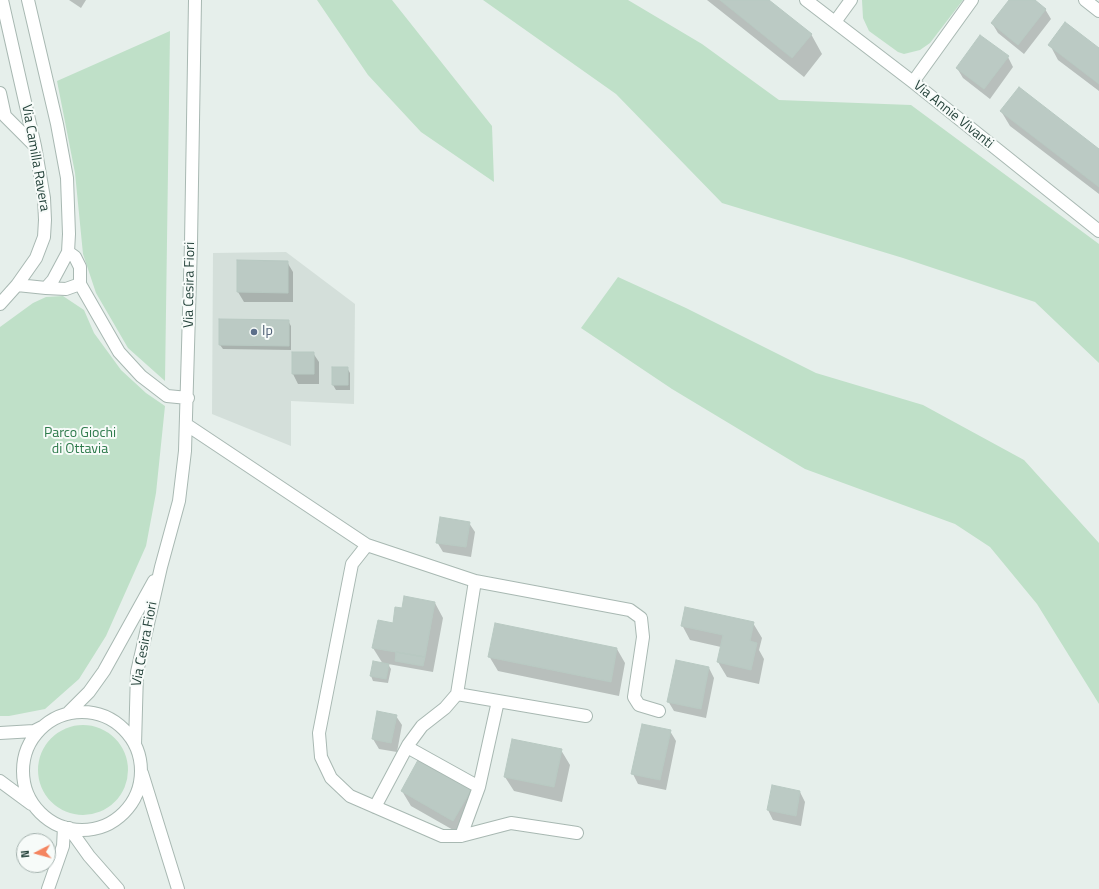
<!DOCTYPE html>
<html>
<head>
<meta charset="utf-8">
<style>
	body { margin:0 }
	#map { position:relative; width:1099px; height:889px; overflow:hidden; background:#e6efeb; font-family:"Titillium Web",sans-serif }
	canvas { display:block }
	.north { position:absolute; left:16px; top:833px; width:40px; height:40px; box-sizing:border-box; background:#f7fbf9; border:1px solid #a3b1ad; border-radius:50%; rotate:264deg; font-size:11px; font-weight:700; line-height:16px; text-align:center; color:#24423a }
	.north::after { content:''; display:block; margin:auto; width:14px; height:18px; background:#f4845f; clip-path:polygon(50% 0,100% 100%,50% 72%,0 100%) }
</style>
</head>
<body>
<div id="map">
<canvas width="1099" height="889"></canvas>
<div class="north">N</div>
</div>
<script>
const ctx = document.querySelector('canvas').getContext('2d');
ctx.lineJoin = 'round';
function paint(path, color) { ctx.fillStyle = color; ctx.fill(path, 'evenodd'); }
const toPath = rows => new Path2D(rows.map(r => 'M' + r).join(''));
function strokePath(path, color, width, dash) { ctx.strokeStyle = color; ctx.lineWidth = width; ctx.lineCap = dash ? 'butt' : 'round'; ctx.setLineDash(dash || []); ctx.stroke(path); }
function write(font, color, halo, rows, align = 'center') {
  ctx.font = font + ' "Titillium Web",sans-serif'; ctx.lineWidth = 4; ctx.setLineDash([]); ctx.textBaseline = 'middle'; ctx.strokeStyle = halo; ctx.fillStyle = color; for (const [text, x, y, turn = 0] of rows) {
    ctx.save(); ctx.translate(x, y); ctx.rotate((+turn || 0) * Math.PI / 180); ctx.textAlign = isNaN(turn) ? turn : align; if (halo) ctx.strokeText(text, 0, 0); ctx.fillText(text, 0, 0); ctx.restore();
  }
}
const built = toPath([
	[286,252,355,304,354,404,291,401,291,446,212,414,213,253]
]);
const green = toPath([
	[317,0,392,0,492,126,494,182,421,132,368,75],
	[483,0,628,0,702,44,779,100,911,105,1099,244,1099,363,1035,302,903,258,722,203,616,94],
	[862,0,963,0,930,43,920,50,904,54,898,52,869,31,863,18],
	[170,31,165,381,128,348,96,293,83,254,75,173,57,81],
	[618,277,686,308,816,373,923,405,1024,460,1099,543,1099,704,1037,604,990,547,955,524,805,469,672,389,581,328],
	[63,296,84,310,94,333,121,370,146,393,165,406,156,493,146,546,106,636,79,679,45,709,9,716,0,716,0,327,33,303,46,297],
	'38 770a45 45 0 1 1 90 0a45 45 0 1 1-90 0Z'
]);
const shadow = toPath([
	[69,0,86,0,81,8],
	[707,0,768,0,811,34,822,54,804,77],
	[1011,0,1034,0,1045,9,1051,19,1024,54,998,33,992,23],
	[1050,45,1099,49,1099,91,1058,60],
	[1008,57,1013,67,990,99,963,78,957,68],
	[1001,111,1099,150,1099,194,1010,126],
	[238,261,287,262,293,272,293,302,244,302,238,292],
	[288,321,291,326,291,350,223,349,220,345],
	[313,353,319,362,319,384,298,384,293,374],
	[333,368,347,368,350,373,350,390,336,390,333,385],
	[469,523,475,532,471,557,443,552,437,542],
	[435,603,443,618,433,672,388,664,391,669,388,683,373,681,371,676,383,664,373,648,393,624,402,609],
	[753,623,762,638,759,650,764,659,759,684,727,677,718,662,721,647,690,640,682,625],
	[617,649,625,663,619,696,498,671,489,656],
	[709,668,714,678,706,718,674,711,668,701],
	[396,716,402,725,397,752,379,749,373,739],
	[670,731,676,741,666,790,638,784,633,774],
	[561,750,570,765,562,802,514,791,505,777],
	[773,786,800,792,805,802,801,826,773,820,768,810],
	[402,791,470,791,479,805,462,835,411,806]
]);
const building = toPath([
	[720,0,769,0,812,34,792,58,720,0],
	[1009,0,1035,0,1046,9,1018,45,991,23,1009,0],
	[1065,22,1099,48,1099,84,1048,45,1065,22],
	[980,35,1009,56,984,89,956,68,980,35],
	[1019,87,1099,149,1099,187,1000,111,1019,87],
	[237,260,288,261,288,293,237,292,237,260],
	[219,319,289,320,289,346,219,345,219,319],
	[292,352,314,352,314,374,292,374,292,352],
	[332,367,348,367,348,385,332,385,332,367],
	[440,517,470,522,466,547,436,543,440,517],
	[404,596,435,602,425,657,372,648,378,620,393,623,395,607,402,608,404,596],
	[685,607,754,622,750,641,757,643,751,670,717,662,723,635,681,626,685,607],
	[495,623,617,648,611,682,488,657,495,623],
	[396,652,425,657,423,666,395,661,396,652],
	[676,660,709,667,701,709,667,702,676,660],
	[373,661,389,664,386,679,370,676,373,661],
	[377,711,397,715,391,743,372,739,377,711],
	[642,724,671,730,660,780,631,774,642,724],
	[512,739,562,749,554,787,504,777,512,739],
	[418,760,471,790,453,821,401,791,418,760],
	[772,785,800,791,796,816,767,810,772,785]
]);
const minor = toPath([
	[806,0,913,82,1099,231],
	[1085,0,1099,11],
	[835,22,851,0],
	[913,82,972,0],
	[0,93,5,116,35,146],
	[80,284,119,352,141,376,167,396,188,398],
	[17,285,46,288,53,280,68,252,69,234,67,178,57,124,28,0],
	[46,288,66,289,80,284,80,267,75,257,68,252],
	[0,304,17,285,36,258,44,237,45,220,44,198,35,146,2,0],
	[187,425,367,545,475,581,630,610,641,618,643,637,634,697,639,705,659,711],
	[367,545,352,564,319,733,321,757,331,778,350,796,442,836,461,836,511,823,577,833],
	[475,581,457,694,586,716],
	'23 771a59 59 0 1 1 118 0a59 59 0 1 1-118 0Z',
	[67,714,89,692,104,671,154,581],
	[0,733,34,731,42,727],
	[135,745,137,672,161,567,179,501,185,451,191,243,195,0],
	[407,747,479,787,461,836],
	[142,773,178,889],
	[0,781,31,804],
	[479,787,498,701],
	[375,807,408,745,422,726,445,708,457,694],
	[69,828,89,856,118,889],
	[48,889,63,846,64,827]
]);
const markers = [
	[254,332,4,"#5c6f8a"]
];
const streetNames = [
	["Via Annie Vivanti",953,115,39],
	["Via Camilla Ravera",35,158,80],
	["Via Cesira Fiori",190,285,-89],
	["Via Cesira Fiori",145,644,-79]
];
const serviceNames = [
	["Ip",262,332]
];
const parkNames = [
	["Parco Giochi",80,434],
	["di Ottavia",80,450]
];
paint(built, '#d4dfda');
paint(green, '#bfe0c8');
paint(shadow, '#0003');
paint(building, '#bbcac4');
strokePath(building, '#b8c9c2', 1);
strokePath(minor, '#a8b8b2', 14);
strokePath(minor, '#fff', 12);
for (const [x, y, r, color] of markers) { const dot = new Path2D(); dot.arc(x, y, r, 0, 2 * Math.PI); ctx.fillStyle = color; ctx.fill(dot); strokePath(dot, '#f7fbf9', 1.5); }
write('14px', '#24423a', '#f7fbf9', streetNames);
write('14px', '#4e5e75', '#f7fbf9', serviceNames, 'left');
write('14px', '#2d7a4b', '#f7fbf9', parkNames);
</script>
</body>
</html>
